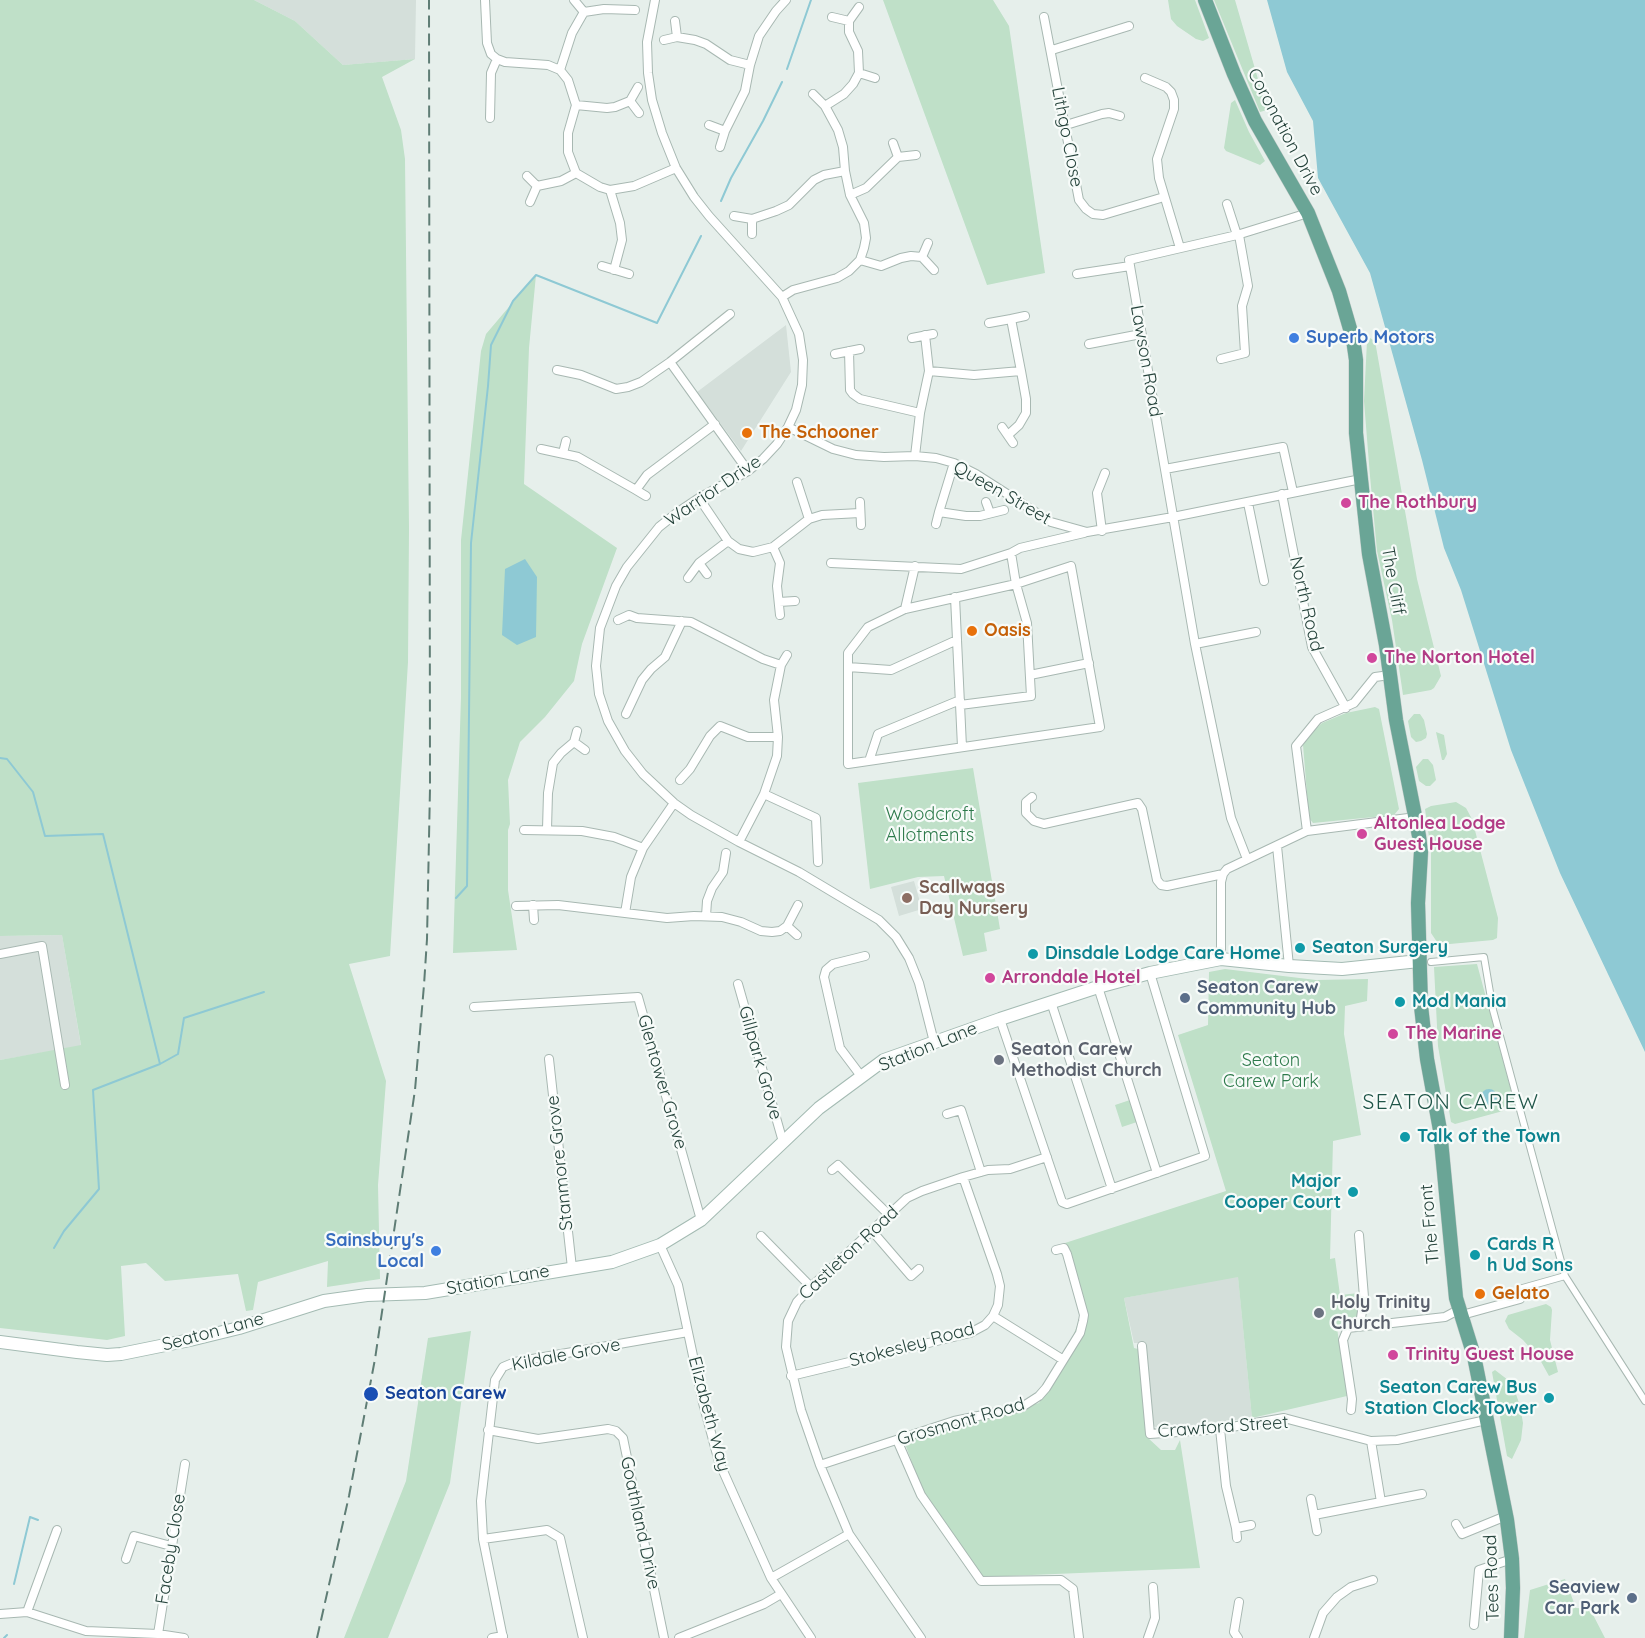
<!DOCTYPE html>
<html>
<head>
<meta charset="utf-8">
<style>
	body { margin:0 }
	canvas { display:block; background:#e6efeb }
</style>
</head>
<body>
<canvas width="1645" height="1638"></canvas>
<script>
const ctx = document.querySelector('canvas').getContext('2d');
ctx.lineJoin = 'round';
function paint(path, color) { ctx.fillStyle = color; ctx.fill(path, 'evenodd'); }
const toPath = rows => new Path2D(rows.map(r => 'M' + r).join(''));
function strokePath(path, color, width, dash) { ctx.strokeStyle = color; ctx.lineWidth = width; ctx.lineCap = dash ? 'butt' : 'round'; ctx.setLineDash(dash || []); ctx.stroke(path); }
function write(font, color, halo, rows, align = 'center') {
  ctx.font = font + ' Quicksand,sans-serif'; ctx.lineWidth = 4.5; ctx.setLineDash([]); ctx.textBaseline = 'middle'; ctx.strokeStyle = halo; ctx.fillStyle = color; for (const [text, x, y, turn = 0] of rows) {
    ctx.save(); ctx.translate(x, y); ctx.rotate((+turn || 0) * Math.PI / 180); ctx.textAlign = isNaN(turn) ? turn : align; if (halo) ctx.strokeText(text, 0, 0); ctx.fillText(text, 0, 0); ctx.restore();
  }
}
const built = toPath([
	[254,0,416,0,415,59,343,65,295,21],
	[786,325,791,372,741,451,697,392],
	[914,881,922,909,899,916,891,887],
	[62,935,81,1046,0,1060,0,936],
	[1238,1276,1252,1418,1159,1429,1152,1425,1145,1343,1134,1343,1124,1298]
]);
const green = toPath([
	[0,0,254,0,295,21,343,65,415,59,382,77,401,130,405,159,409,529,408,662,390,956,349,964,386,1081,378,1185,380,1279,327,1287,328,1261,258,1282,253,1310,246,1311,238,1274,165,1281,146,1263,121,1266,125,1336,107,1340,0,1328,0,1060,81,1045,62,935,0,936],
	[883,0,993,0,1009,26,1045,273,987,285],
	[1168,0,1195,0,1209,38,1203,41,1196,39,1177,26,1171,19],
	[1214,0,1235,0,1267,110,1260,112],
	[1235,100,1249,132,1265,161,1260,165,1226,151,1224,148,1231,103],
	[536,275,529,348,524,484,617,548,582,644,574,681,545,717,520,742,508,780,510,824,508,830,508,890,517,950,453,953,461,697,461,540,481,351,486,334],
	[1370,338,1375,341,1417,579,1441,676,1434,688,1431,690,1403,695,1392,620,1377,551,1370,476,1364,401,1367,341],
	[1375,707,1379,709,1399,809,1394,815,1313,823,1309,818,1303,745,1309,735,1322,723,1346,713],
	[1414,714,1420,714,1424,720,1427,734,1426,738,1421,741,1416,742,1411,737,1408,721],
	[1436,732,1444,735,1447,754,1444,760,1442,760],
	[1423,759,1428,759,1433,765,1436,780,1430,786,1426,786,1419,781,1416,767],
	[973,768,1000,929,984,933,987,951,963,956,944,876,918,877,870,889,858,783],
	[1456,802,1466,808,1472,819,1498,918,1497,938,1493,940,1439,945,1431,933,1431,851,1425,809,1431,806],
	[1477,964,1515,1105,1503,1108,1503,1111,1455,1124,1451,1122,1438,1046,1434,967],
	[1225,969,1316,980,1368,979,1367,1001,1345,1006,1344,1034,1361,1135,1333,1141,1330,1259,1335,1258,1340,1295,1359,1293,1358,1316,1343,1321,1337,1328,1347,1396,1252,1418,1238,1277,1124,1298,1134,1348,1138,1349,1147,1437,1161,1450,1175,1450,1180,1440,1200,1568,983,1577,924,1495,904,1441,1039,1403,1065,1357,1083,1310,1065,1243,1226,1191,1178,1035,1208,1025,1209,972],
	[1130,1100,1137,1122,1122,1127,1115,1105],
	[1546,1304,1551,1307,1552,1310,1550,1340,1558,1372,1549,1376,1539,1358,1523,1340,1509,1329,1505,1321,1508,1315],
	[471,1331,450,1483,388,1638,344,1638,406,1481,428,1338],
	[1495,1370,1508,1380,1515,1391,1520,1406,1523,1423,1521,1440,1512,1459,1507,1456,1492,1372],
	[1565,1579,1576,1608,1590,1609,1605,1638,1524,1638,1530,1590]
]);
const water = toPath([
	[1267,0,1645,0,1645,1052,1560,873,1511,750,1461,590,1444,548,1422,460,1370,273,1318,178,1313,121,1287,72],
	[525,559,537,577,536,637,517,645,502,635,505,569],
	'1481 1097a8 8 0 1 1 16 0a8 8 0 1 1-16 0Z'
]);
const stream = toPath([
	[787,69,811,0],
	[721,201,731,178,763,121,782,82],
	[0,758,7,759,33,792,45,836,103,834,160,1064,178,1054,184,1018,264,992],
	[456,898,467,886,471,543,488,386,491,345,513,301,536,275,657,323,701,236],
	[54,1248,64,1231,99,1189,93,1090,160,1064],
	[14,1584,30,1517,38,1520],
	[4,1638,7,1635]
]);
const pedestrian = toPath([
	[1431,962,1484,957,1493,1010,1565,1276,1519,1289],
	[1565,1276,1645,1401]
]);
const minor = toPath([
	[485,0,487,43,491,54,497,59,505,62,548,65,560,70,568,80,576,105,568,133,568,152,576,173,600,187,610,190,634,186,676,168],
	[574,0,584,12],
	[655,0,647,42,648,73,652,100,662,133,676,168,694,197,709,216,782,297,799,334,803,360,802,385,796,410,788,427,777,444,763,459,748,471,699,498,678,512,659,527,627,567,616,586,600,628,596,666,599,694,608,721,625,751,643,774,674,803,691,815,739,842,799,872,879,920,896,937,909,958,919,983,934,1042],
	[832,17,849,21],
	[1044,17,1079,200,1086,209,1093,214,1103,215,1164,197],
	[675,21,677,37],
	[664,40,677,37,695,40,706,44,730,60,750,65],
	[1052,50,1129,26],
	[560,70,572,33,584,12,604,9,635,10],
	[859,73,875,78],
	[1145,78,1166,87,1171,92,1174,100,1174,109,1157,159,1159,178,1180,248],
	[813,94,825,106],
	[630,101,639,113],
	[576,105,607,108,615,107,630,101,638,87],
	[490,118,491,73,497,59],
	[709,125,725,131],
	[1066,125,1102,114,1109,113,1120,116],
	[893,143,898,157],
	[720,147,725,131,745,91,750,65,759,36,776,11,786,0],
	[527,176,537,186,530,202],
	[537,186,561,181,576,173],
	[610,190,620,223,622,240,614,270],
	[850,195,866,188,898,157,916,155],
	[1227,204,1237,235],
	[734,216,752,219,776,211,789,205,814,180,824,175,845,171],
	[752,219,752,234],
	[922,257,928,243],
	[860,260,881,266,901,258,911,256,922,257,934,270],
	[602,266,629,274],
	[1077,274,1130,266],
	[782,297,793,290,837,278,849,271,860,260,864,248,866,238,864,223,850,195,845,171,843,147,838,130,825,106,844,94,853,84,859,73,858,51,849,32,849,21,859,7],
	[1011,319,1025,316],
	[989,323,1011,319,1021,371],
	[925,335,929,371],
	[912,338,933,334],
	[1089,344,1141,334],
	[849,351,850,390,853,394,860,399,920,413],
	[835,354,860,349],
	[1221,359,1245,353,1242,306,1248,286,1239,235],
	[670,362,748,471],
	[557,370,581,375,616,389,628,387,641,382,670,362,730,314],
	[788,427,833,449,856,455,884,457,915,456,936,458,954,463,976,474,1051,522,1087,532,1173,517,1361,479],
	[1002,427,1013,443],
	[541,449,578,457,636,490,647,475,715,424],
	[563,453,566,441],
	[915,456,920,413,929,371,974,375,1021,371,1026,399,1026,413,1019,425,1008,435],
	[954,463,939,512,966,516,980,516,1004,510],
	[1165,469,1283,447,1293,492],
	[797,482,809,519],
	[636,490,646,496],
	[1282,494,1312,647,1346,708],
	[699,498,728,541,739,549,753,552,773,547,809,519,822,515,860,513],
	[860,502,861,525],
	[986,502,990,513],
	[1248,503,1264,581],
	[936,524,939,512],
	[1102,531,1097,493,1105,473],
	[773,547,780,563,777,586,780,615],
	[699,563,707,574],
	[831,563,961,569,1011,553],
	[1071,566,1100,727,848,764,848,653,868,627,905,609,1016,584,1071,566],
	[688,578,699,563,728,541],
	[955,597,962,747],
	[779,602,795,601],
	[905,609,915,566],
	[618,620,629,615,637,618,691,622,763,659,781,665,774,700,778,737,777,756,764,794,816,818,818,862],
	[1195,644,1256,632],
	[781,665,787,655],
	[848,667,891,670,957,640],
	[1030,675,1089,663],
	[960,705,1031,696,1027,623,1016,584,1011,553,1020,548,1084,533],
	[626,714,642,680,651,669,665,657,682,621],
	[574,742,585,750],
	[869,761,878,734,960,700],
	[680,780,690,769,710,736,720,726,748,737,778,737],
	[1032,797,1026,802,1026,813,1034,821,1044,824,1138,803,1142,809,1157,880,1161,885,1167,886,1223,874],
	[547,829,548,793,553,763,561,753,574,742,577,731],
	[524,830,582,831,614,837,643,848],
	[1307,831,1296,746,1318,719,1354,703,1375,677,1390,675],
	[739,842,764,794],
	[1277,846,1289,966],
	[1247,859,1231,818,1195,644,1129,260,1237,235,1308,213],
	[533,905,534,920],
	[516,906,558,905,667,918,694,916,722,917,741,922,761,931,772,932,780,931,787,926,798,905],
	[625,913,631,877,643,848,674,803],
	[706,916,707,901,712,888,723,872,726,853],
	[787,926,797,935],
	[0,954,42,946,65,1085],
	[1221,959,1221,882,1223,874,1227,869,1307,831,1416,817],
	[738,984,783,1142],
	[1098,987,1157,1173],
	[1051,1002,1112,1189],
	[474,1007,638,997,701,1220],
	[1000,1019,1062,1202,1067,1204,1205,1156,1150,973],
	[549,1059,572,1268],
	[861,1076,840,1048,824,977,826,970,833,964,865,956],
	[947,1114,961,1110,981,1172],
	[832,1170,838,1165,889,1215],
	[873,1232,911,1276,919,1269],
	[1359,1235,1364,1297,1360,1325],
	[761,1236,811,1287],
	[660,1245,678,1285,703,1403,719,1462,771,1578,811,1638],
	[1462,1315,1520,1299],
	[993,1316,1062,1359],
	[1142,1346,1150,1434,1220,1429,1284,1418,1371,1441,1397,1440,1486,1420],
	[791,1376,970,1333,985,1325,993,1316,998,1305,1000,1286,997,1274,963,1177],
	[1351,1410,1352,1399,1343,1340,1348,1328,1445,1317,1460,1309],
	[1220,1429,1226,1486,1236,1528,1251,1525],
	[488,1430,538,1439,608,1429,616,1431,623,1438,664,1638],
	[897,1440,921,1495,981,1581,1061,1580,1073,1589,1079,1638],
	[820,1465,954,1421,1022,1407,1039,1396,1046,1388,1080,1333,1083,1321,1084,1315,1067,1254,1064,1248,1056,1250],
	[1311,1499,1317,1531],
	[1381,1502,1422,1494],
	[1314,1515,1381,1502,1371,1441],
	[1456,1524,1462,1534,1506,1516],
	[1236,1528,1237,1538],
	[483,1539,547,1530,560,1538,583,1638],
	[126,1559,134,1536,171,1546],
	[771,1578,849,1534],
	[27,1612,57,1530],
	[0,1614,27,1612,86,1631,158,1634,184,1638],
	[1474,1625,1479,1570,1512,1559],
	[158,1634,185,1464],
	[492,1638,503,1636],
	[503,1638,483,1539,481,1501,495,1380,503,1367,515,1362,688,1332],
	[679,1638,764,1604,781,1594],
	[921,1638,849,1534,820,1465,801,1410,786,1347,788,1321,797,1302,811,1287,907,1198,922,1191,963,1177,988,1170,1010,1169,1047,1157],
	[1148,1638,1155,1618,1153,1587],
	[1238,1638,1234,1632,1239,1602],
	[1314,1638,1323,1613,1337,1597,1351,1587,1373,1580]
]);
const secondary = toPath([
	[0,1342,77,1352,107,1355,121,1354,190,1340,239,1328,324,1301,367,1295,425,1293,612,1262,660,1245,701,1220,819,1108,884,1060,1000,1019,1098,987,1150,973,1221,959,1289,966,1342,969,1419,961]
]);
const primary = toPath([
	[1205,0,1234,74,1255,121,1308,213,1339,291,1353,339,1356,360,1356,433,1369,554,1386,645,1396,720,1419,836,1421,852,1418,903,1421,1006,1427,1059,1440,1130,1456,1298,1474,1356,1507,1520,1512,1559,1513,1588,1511,1638]
]);
const rail = toPath([
	[317,1638,349,1496,375,1359,415,1090,424,985,427,939,430,788,429,0]
]);
const markers = [
	[1294,338,6,"#3f7fe0"],
	[747,433,6,"#e8710a"],
	[1346,503,6,"#d1479c"],
	[972,631,6,"#e8710a"],
	[1372,658,6,"#d1479c"],
	[1362,834,6,"#d1479c"],
	[907,898,6,"#8d6e63"],
	[1300,948,6,"#0f9aa8"],
	[1033,954,6,"#0f9aa8"],
	[990,978,6,"#d1479c"],
	[1185,998,6,"#5c6f8a"],
	[1400,1002,6,"#0f9aa8"],
	[1393,1034,6,"#d1479c"],
	[999,1060,6,"#6b7280"],
	[1405,1137,6,"#0f9aa8"],
	[1353,1192,6,"#0f9aa8"],
	[436,1251,6,"#3f7fe0"],
	[1475,1255,6,"#0f9aa8"],
	[1480,1294,6,"#e8710a"],
	[1319,1313,6,"#6b7280"],
	[1393,1355,6,"#d1479c"],
	[371,1394,8,"#1a4fb4"],
	[1549,1398,6,"#0f9aa8"],
	[1632,1598,6,"#5c6f8a"]
];
const streetNames = [
	["Coronation Drive",1285,132,62],
	["Lithgo Close",1067,137,79],
	["Lawson Road",1146,361,80],
	["Warrior Drive",713,491,-34],
	["Queen Street",1002,493,30],
	["The Cliff",1393,581,80],
	["North Road",1306,604,77],
	["Station Lane",928,1047,-22],
	["Gillpark Grove",760,1063,74],
	["Glentower Grove",662,1082,74],
	["Stanmore Grove",560,1163,-96],
	["The Front",1430,1224,-95],
	["Castleton Road",849,1253,-43],
	["Station Lane",498,1280,-10],
	["Seaton Lane",213,1332,-15],
	["Stokesley Road",912,1345,-15],
	["Kildale Grove",566,1355,-11],
	["Elizabeth Way",709,1414,75],
	["Grosmont Road",961,1422,-16],
	["Crawford Street",1223,1427,-4],
	["Goathland Drive",640,1523,78],
	["Faceby Close",171,1549,-81],
	["Tees Road",1492,1578,-92]
];
const shopNames = [
	["Superb Motors",1306,338],
	["Sainsbury's",424,1241,"right"],
	["Local",424,1262,"right"]
];
const foodNames = [
	["The Schooner",759,433],
	["Oasis",984,631],
	["Gelato",1492,1294]
];
const hotelNames = [
	["The Rothbury",1358,503],
	["The Norton Hotel",1384,658],
	["Altonlea Lodge",1374,824],
	["Guest House",1374,845],
	["Arrondale Hotel",1002,978],
	["The Marine",1405,1034],
	["Trinity Guest House",1405,1355]
];
const parkNames = [
	["Woodcroft",930,815],
	["Allotments",930,836],
	["Seaton",1271,1061],
	["Carew Park",1271,1082]
];
const educationNames = [
	["Scallwags",919,888],
	["Day Nursery",919,909]
];
const cultureNames = [
	["Seaton Surgery",1312,948],
	["Dinsdale Lodge Care Home",1045,954],
	["Mod Mania",1412,1002],
	["Talk of the Town",1417,1137],
	["Major",1341,1182,"right"],
	["Cooper Court",1341,1203,"right"],
	["Cards R",1487,1245],
	["h Ud Sons",1487,1266],
	["Seaton Carew Bus",1537,1388,"right"],
	["Station Clock Tower",1537,1409,"right"]
];
const serviceNames = [
	["Seaton Carew",1197,988],
	["Community Hub",1197,1009],
	["Seaview",1620,1588,"right"],
	["Car Park",1620,1609,"right"]
];
const worshipNames = [
	["Seaton Carew",1011,1050],
	["Methodist Church",1011,1071],
	["Holy Trinity",1331,1303],
	["Church",1331,1324]
];
const transitNames = [
	["Seaton Carew",385,1394]
];
const quarterNames = [
	["SEATON CAREW",1451,1103]
];
paint(built, '#d4dfda');
paint(green, '#bfe0c8');
paint(water, '#8ec9d4');
strokePath(stream, '#8ec9d4', 2);
strokePath(pedestrian, '#a8b8b2', 8);
strokePath(minor, '#a8b8b2', 10);
strokePath(secondary, '#a4bbb3', 14);
strokePath(primary, '#c2cac8', 15);
strokePath(pedestrian, '#fff', 6);
strokePath(minor, '#fff', 8);
strokePath(secondary, '#fff', 12);
strokePath(primary, '#6aa596', 14);
strokePath(rail, '#5f7d75', 2, [12, 6]);
for (const [x, y, r, color] of markers) { const dot = new Path2D(); dot.arc(x, y, r, 0, 2 * Math.PI); ctx.fillStyle = color; ctx.fill(dot); strokePath(dot, '#f7fbf9', 2); }
write('18px', '#24423a', '#f7fbf9', streetNames);
write('bold 18px', '#366cbe', '#f7fbf9', shopNames, 'left');
write('bold 18px', '#c56008', '#f7fbf9', foodNames, 'left');
write('bold 18px', '#b23c85', '#f7fbf9', hotelNames, 'left');
write('18px', '#2d7a4b', '#f7fbf9', parkNames);
write('bold 18px', '#785e54', '#f7fbf9', educationNames, 'left');
write('bold 18px', '#0d838f', '#f7fbf9', cultureNames, 'left');
write('bold 18px', '#4e5e75', '#f7fbf9', serviceNames, 'left');
write('bold 18px', '#5b616d', '#f7fbf9', worshipNames, 'left');
write('bold 18px', '#164399', '#f7fbf9', transitNames, 'left');
ctx.letterSpacing = '1.5px';
write('21px', '#1f5548', '#f7fbf9', quarterNames);
ctx.letterSpacing = '0px';
</script>
</body>
</html>
